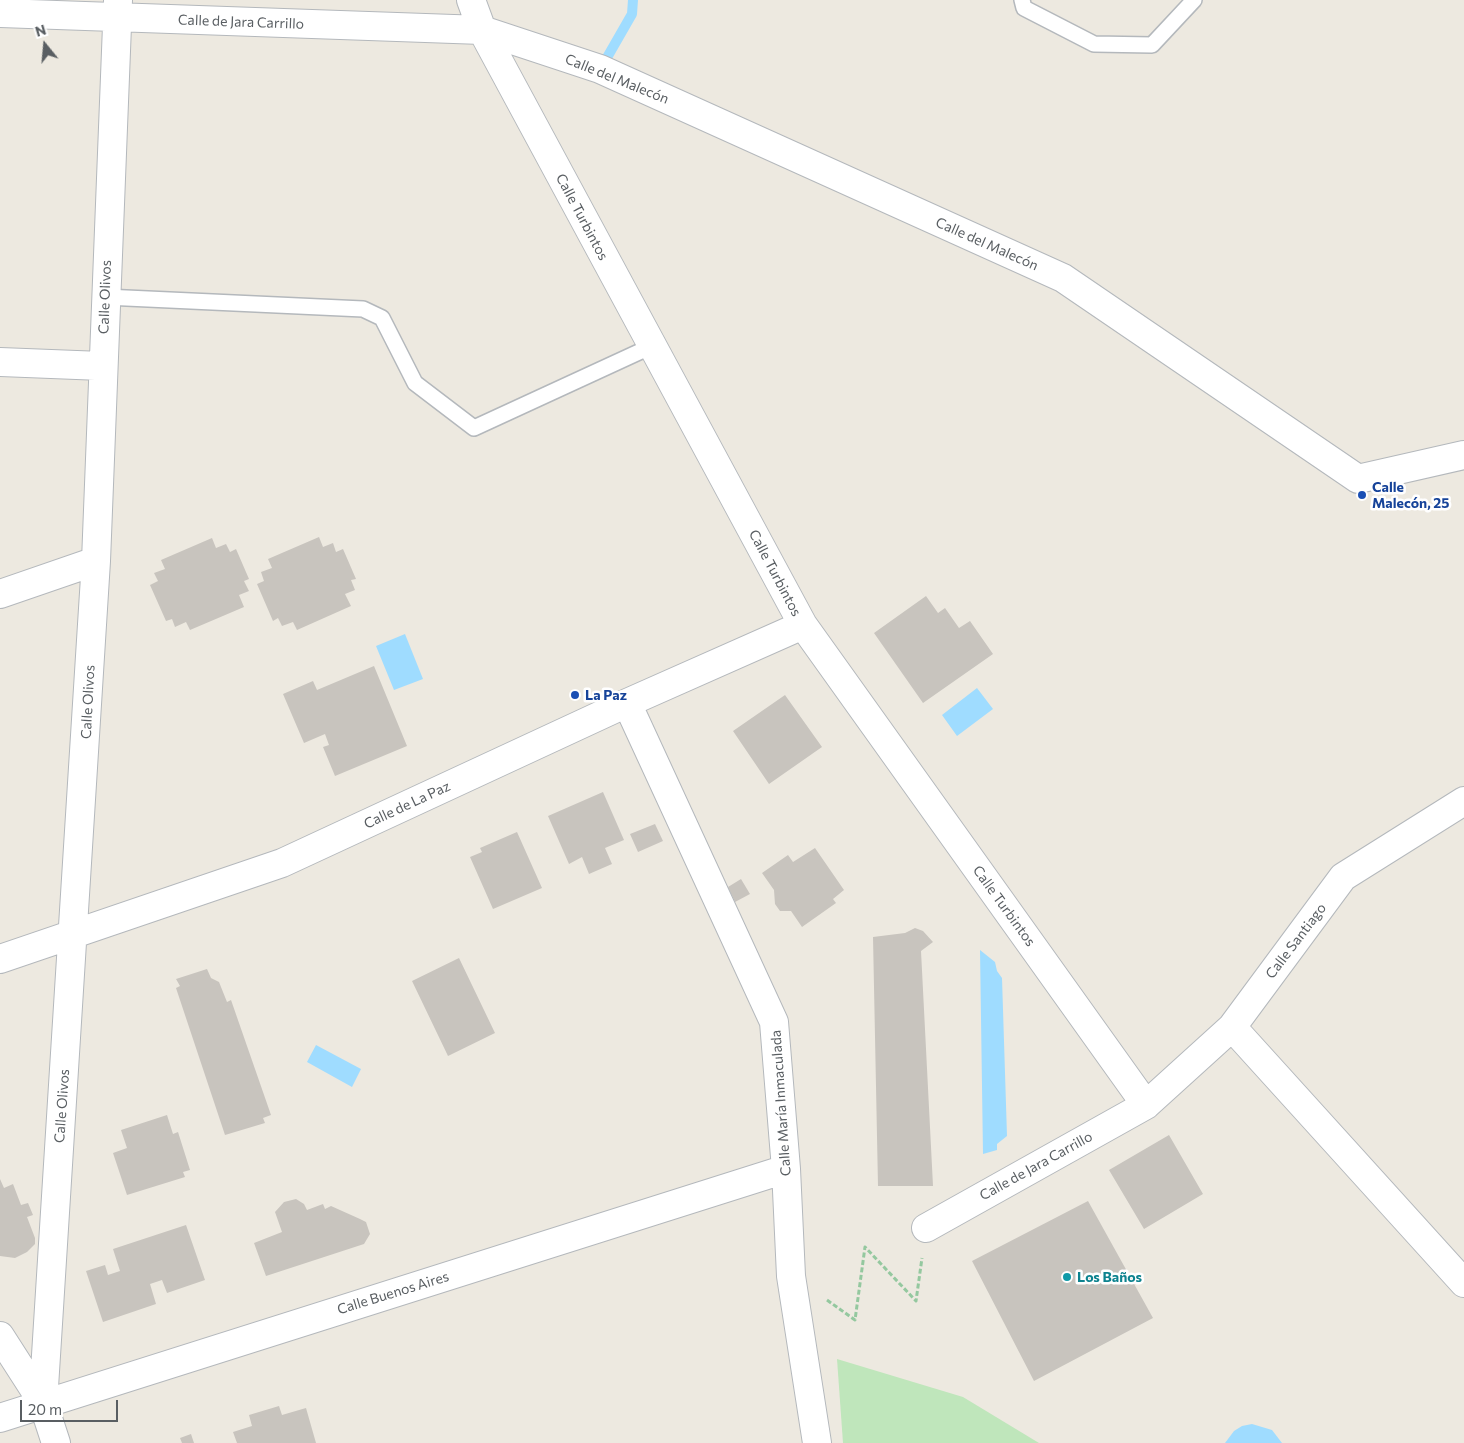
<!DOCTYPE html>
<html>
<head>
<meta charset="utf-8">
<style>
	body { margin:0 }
	#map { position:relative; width:1464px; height:1443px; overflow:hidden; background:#ede9e0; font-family:Commissioner,sans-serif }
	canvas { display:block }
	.north { position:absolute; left:20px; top:20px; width:50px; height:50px; -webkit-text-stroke:4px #fff; paint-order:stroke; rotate:343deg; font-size:14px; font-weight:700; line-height:20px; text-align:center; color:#595e62 }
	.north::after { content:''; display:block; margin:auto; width:18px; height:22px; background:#595e62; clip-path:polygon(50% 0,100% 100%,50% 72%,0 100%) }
	.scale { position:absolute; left:20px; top:1400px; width:98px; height:22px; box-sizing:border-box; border:2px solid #595e62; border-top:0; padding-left:6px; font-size:15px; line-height:18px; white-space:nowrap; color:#595e62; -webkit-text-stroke:4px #fff; paint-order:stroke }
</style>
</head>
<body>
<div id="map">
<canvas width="1464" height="1443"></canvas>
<div class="north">N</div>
<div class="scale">20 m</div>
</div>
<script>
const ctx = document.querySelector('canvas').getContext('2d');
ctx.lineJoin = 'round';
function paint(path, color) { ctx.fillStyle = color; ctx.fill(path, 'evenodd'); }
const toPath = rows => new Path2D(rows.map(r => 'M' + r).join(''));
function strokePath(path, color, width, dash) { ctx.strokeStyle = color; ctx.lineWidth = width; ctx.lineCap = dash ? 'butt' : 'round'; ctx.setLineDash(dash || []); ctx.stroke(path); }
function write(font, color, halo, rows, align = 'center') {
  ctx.font = font + ' Commissioner,sans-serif'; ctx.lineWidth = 5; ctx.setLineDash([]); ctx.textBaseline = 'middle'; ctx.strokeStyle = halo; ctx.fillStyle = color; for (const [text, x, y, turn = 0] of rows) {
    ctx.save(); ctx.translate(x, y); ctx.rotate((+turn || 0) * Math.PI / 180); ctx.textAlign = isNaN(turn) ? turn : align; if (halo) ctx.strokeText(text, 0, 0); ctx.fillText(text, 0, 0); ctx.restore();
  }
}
const green = toPath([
	[837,1359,963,1397,1039,1443,843,1443]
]);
const water = toPath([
	[405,634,423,679,394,690,376,646],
	[977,688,993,709,957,736,942,715],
	[980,950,995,962,997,971,1002,978,1007,1136,997,1144,997,1150,983,1154],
	[316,1045,361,1069,352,1087,307,1062],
	[1252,1424,1272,1430,1282,1443,1225,1443,1234,1431,1242,1426]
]);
const stream = toPath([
	[601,68,632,14,633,0]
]);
const building = toPath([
	[319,537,323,547,333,543,336,552,343,549,356,579,351,580,355,590,345,594,351,606,297,630,293,622,282,626,278,618,273,621,257,584,264,581,261,572,272,568,268,559],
	[212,538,216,548,226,544,230,552,236,549,249,579,244,581,249,591,239,595,244,607,190,630,186,622,175,627,172,619,166,621,150,585,158,581,154,573,165,569,161,560],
	[926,596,938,613,945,608,959,628,970,621,993,654,923,703,874,633],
	[374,666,407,746,335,776,323,747,329,745,325,734,304,743,283,694,313,681,317,690],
	[785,695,822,747,769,784,733,731],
	[603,792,624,840,605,848,612,864,589,874,582,857,569,864,548,816],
	[655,824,663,841,638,852,630,834],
	[517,832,542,888,493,909,470,857,482,852,480,848],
	[815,848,844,890,833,899,836,903,802,927,791,911,780,911,775,904,774,890,762,873,788,855,793,862],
	[741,879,750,894,735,902,728,887],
	[915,928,923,931,933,942,921,951,933,1186,878,1186,873,937,905,933],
	[459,958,495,1033,448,1056,412,981],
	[207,969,211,978,219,982,227,1002,231,1000,271,1115,263,1118,265,1123,225,1135,176,988,180,986,176,979],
	[167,1115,173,1134,178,1132,190,1170,183,1172,185,1177,127,1195,113,1153,127,1148,121,1130],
	[1169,1135,1203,1194,1144,1229,1109,1170],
	[0,1179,4,1188,13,1184,21,1205,28,1203,33,1215,27,1217,35,1238,35,1244,27,1252,15,1258,0,1256],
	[296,1199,304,1204,307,1210,323,1204,325,1209,331,1206,360,1219,366,1222,370,1234,364,1244,266,1276,254,1243,282,1232,275,1212,284,1202],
	[1088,1201,1153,1318,1034,1381,972,1261],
	[186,1225,205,1280,167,1293,162,1280,150,1284,156,1304,103,1322,86,1271,105,1265,108,1275,120,1271,113,1249],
	[279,1406,282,1415,306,1408,316,1443,237,1443,233,1432,252,1426,249,1415],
	[191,1434,194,1443,182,1443,180,1438]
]);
const path = toPath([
	[827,1300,855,1320,865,1247,916,1301,922,1258]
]);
const lane = toPath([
	[1022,0,1024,8,1094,44,1152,45,1194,0],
	[105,297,363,309,382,318,415,383,474,428,652,346]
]);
const street = toPath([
	[471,0,482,30,803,625,1146,1105],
	[0,13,482,30,600,69,1063,278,1358,479,1464,455],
	[0,362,102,366],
	[0,594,96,561],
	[627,703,774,1022,786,1169,791,1276,817,1443],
	[0,959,282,863,627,703,803,625],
	[1232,1027,1464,1283],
	[926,1228,1146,1105,1232,1027,1343,877,1464,801],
	[0,1336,43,1403,56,1443],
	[43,1403,96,561,118,0],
	[0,1418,786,1169]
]);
const markers = [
	[1362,495,5,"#1a4fb4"],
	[575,695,5,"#1a4fb4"],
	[1067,1277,5,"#0f9aa8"]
];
const streetNames = [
	["Calle de Jara Carrillo",241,22,2],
	["Calle del Malecón",617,79,22],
	["Calle Turbintos",582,217,62],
	["Calle del Malecón",987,244,24],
	["Calle Olivos",105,297,-88],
	["Calle Turbintos",775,573,62],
	["Calle Olivos",88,702,-87],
	["Calle de La Paz",407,805,-25],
	["Calle Turbintos",1004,906,54],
	["Calle Santiago",1296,941,-53],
	["Calle María Inmaculada",781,1103,-94],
	["Calle Olivos",62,1106,-86],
	["Calle de Jara Carrillo",1036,1166,-29],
	["Calle Buenos Aires",393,1293,-17]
];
const transitNames = [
	["Calle",1372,487],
	["Malecón, 25",1372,503],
	["La Paz",585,695]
];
const cultureNames = [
	["Los Baños",1077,1277]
];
paint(green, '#bfe6bb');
paint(water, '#9fdcff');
strokePath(stream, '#9fdcff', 10);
paint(building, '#c8c4be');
strokePath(lane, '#b4b8bc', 18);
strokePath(street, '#b4b8bc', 30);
strokePath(path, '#94c89f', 3, [5, 2.5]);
strokePath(lane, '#fff', 15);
strokePath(street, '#fff', 28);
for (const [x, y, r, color] of markers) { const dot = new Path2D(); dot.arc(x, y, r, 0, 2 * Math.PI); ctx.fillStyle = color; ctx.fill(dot); strokePath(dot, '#fff', 2); }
write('14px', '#595e62', '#fff', streetNames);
write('bold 14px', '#164399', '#fff', transitNames, 'left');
write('bold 14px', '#0d838f', '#fff', cultureNames, 'left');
</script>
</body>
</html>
